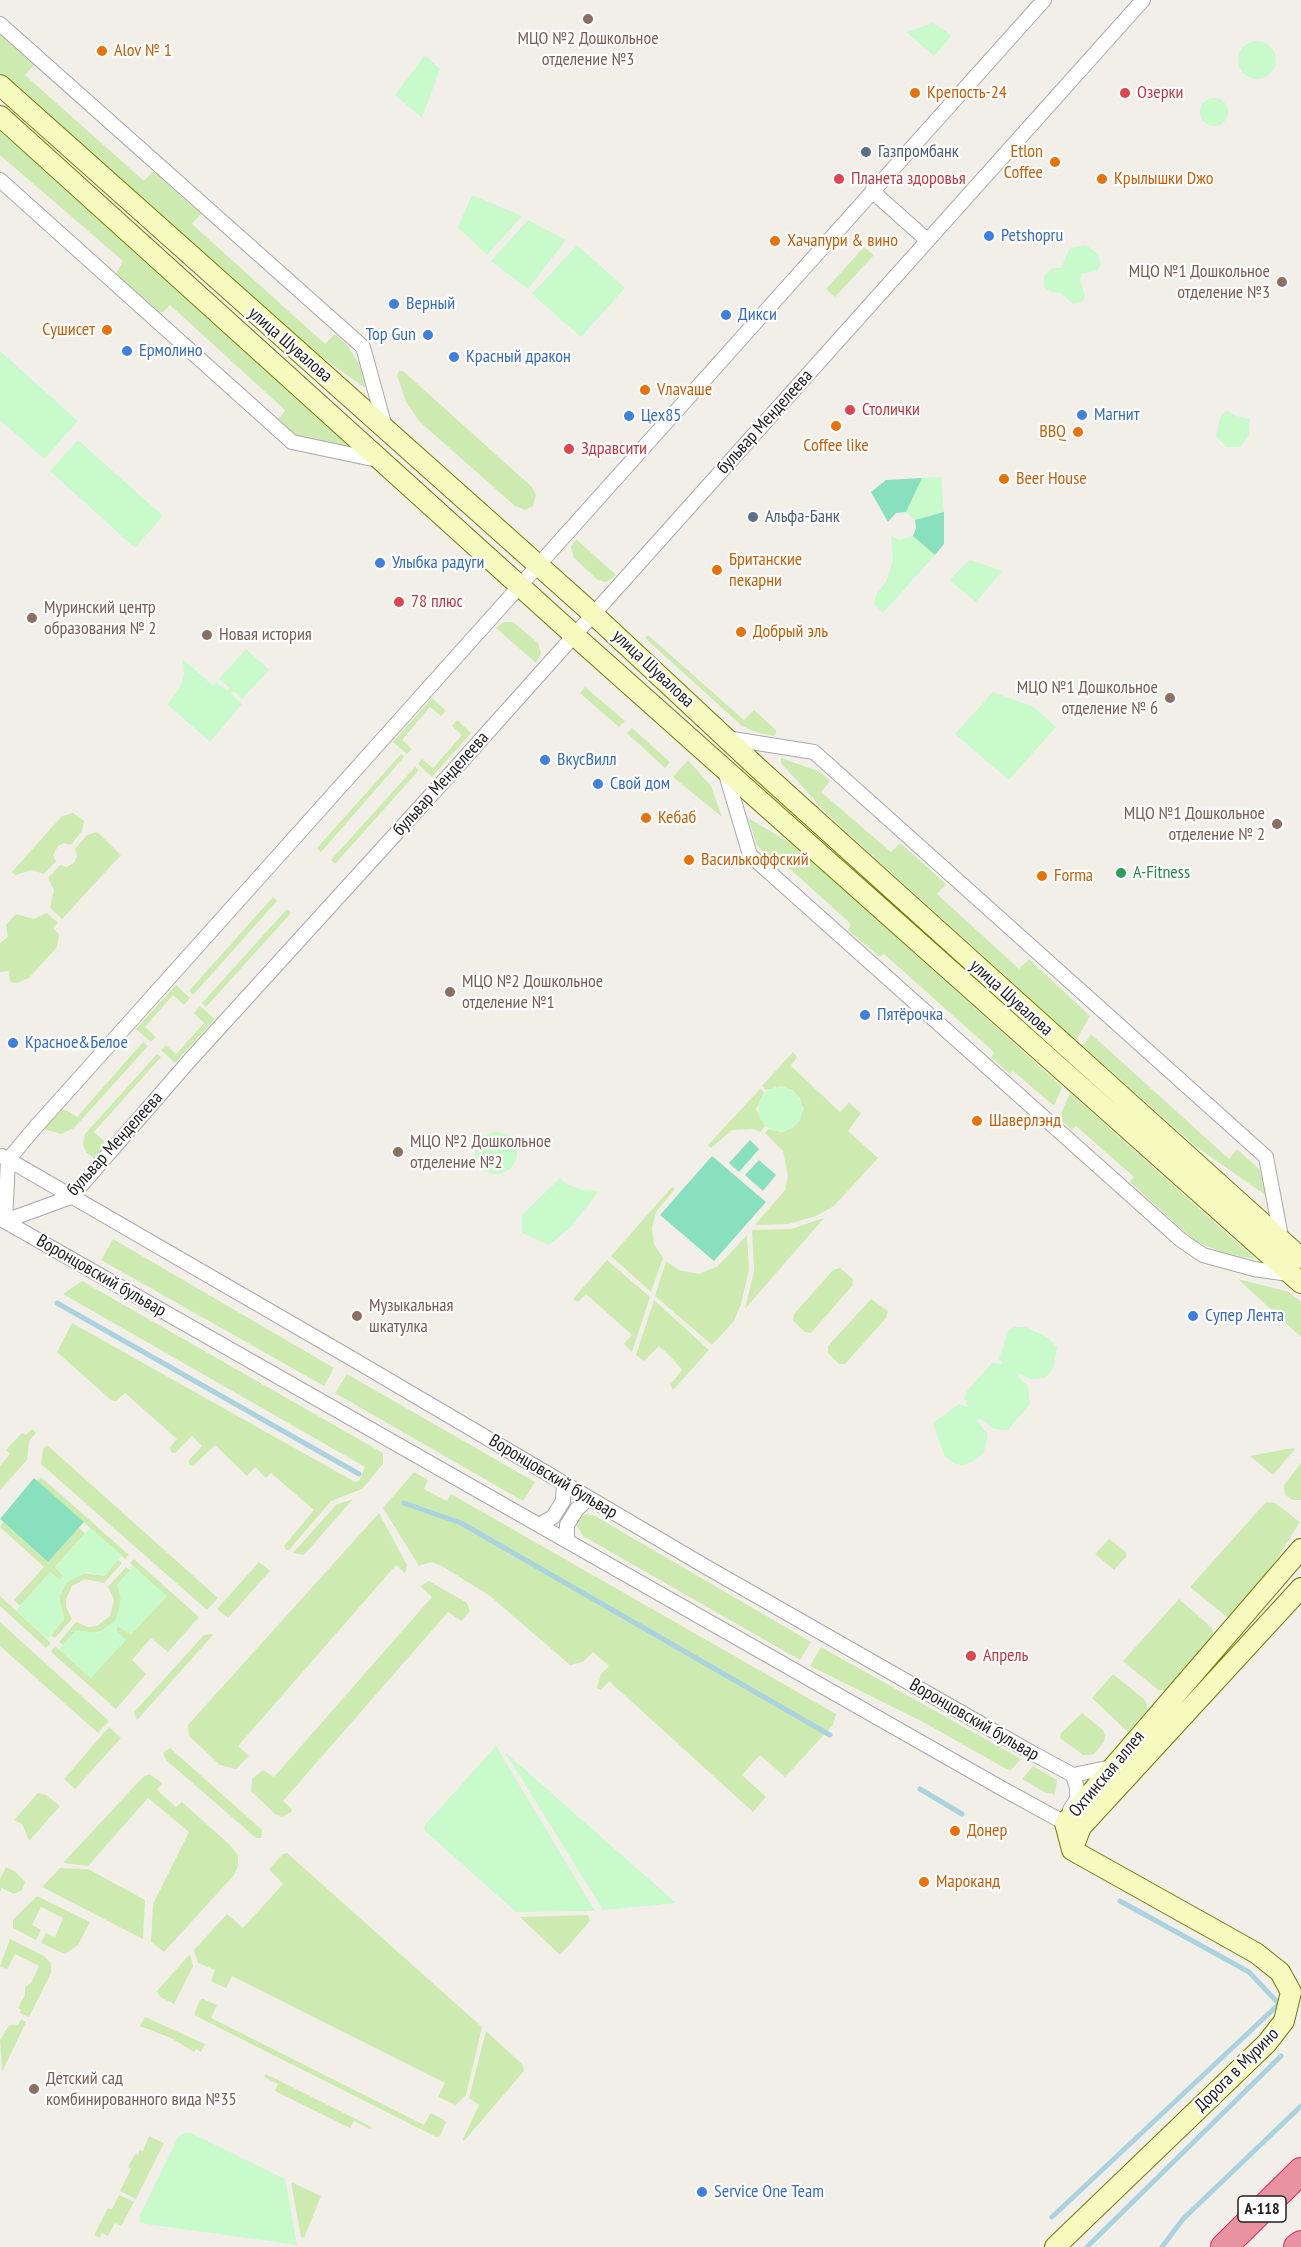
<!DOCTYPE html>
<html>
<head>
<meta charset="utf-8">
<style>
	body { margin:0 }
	canvas { display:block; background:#f2efe9 }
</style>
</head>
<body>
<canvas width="1301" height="2247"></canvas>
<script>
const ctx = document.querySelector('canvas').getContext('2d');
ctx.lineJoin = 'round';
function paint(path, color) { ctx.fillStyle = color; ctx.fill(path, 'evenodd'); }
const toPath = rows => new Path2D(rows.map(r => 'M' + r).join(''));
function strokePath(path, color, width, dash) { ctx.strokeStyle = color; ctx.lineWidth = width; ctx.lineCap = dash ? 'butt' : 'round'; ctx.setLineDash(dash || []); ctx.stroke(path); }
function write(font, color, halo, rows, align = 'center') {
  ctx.font = font + ' "PT Sans Narrow",sans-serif'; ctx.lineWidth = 4.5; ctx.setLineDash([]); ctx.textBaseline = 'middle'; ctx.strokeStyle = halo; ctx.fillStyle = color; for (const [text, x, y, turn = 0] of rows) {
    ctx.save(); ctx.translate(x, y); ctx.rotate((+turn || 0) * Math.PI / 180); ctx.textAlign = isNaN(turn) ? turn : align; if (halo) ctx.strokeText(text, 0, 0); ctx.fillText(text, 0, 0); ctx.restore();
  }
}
const grass = toPath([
	[0,35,34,65,25,75,144,181,153,171,201,214,192,224,325,344,335,334,348,346,364,373,365,388,301,342,0,73],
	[0,131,350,444,350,447,342,449,295,435,278,420,285,410,170,305,163,312,159,312,116,274,123,261,0,155],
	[864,247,874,255,835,297,826,289],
	[399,371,403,371,532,487,536,495,533,506,525,510,515,506,420,422,406,402,397,375],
	[576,539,616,575,611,579,606,582,598,580,574,558,571,547],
	[503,622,513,622,538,643,541,653,536,663,496,628],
	[648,635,744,720,754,710,776,730,776,734,773,736,759,733,742,726,645,638],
	[585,687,625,721,619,727,580,693],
	[432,698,446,711,441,716,430,707,402,740,412,749,407,754,393,742],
	[457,720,471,733,432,777,418,764,422,759,433,768,462,735,452,726],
	[632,728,670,762,665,768,627,733],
	[401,754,404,757,321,852,317,848],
	[781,758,821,772,830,781,821,792,891,852,900,843,946,884,937,894,1019,969,1029,959,1090,1016,1076,1040,827,814,781,763],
	[688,760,711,786,722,817,673,777],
	[415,767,419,770,335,864,331,860],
	[73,813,84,821,82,831,71,845,64,843,58,846,53,855,56,861,44,874,32,870,15,875,12,872,62,816],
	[748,818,797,847,1062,1087,1054,1106,1013,1071,1010,1074,991,1057,994,1052,884,954,880,957,848,930,851,924,780,860,775,864,769,859,757,845],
	[97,832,121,855,62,919,50,908,54,890,48,878,60,865,67,867,74,863,77,856,75,849,87,835],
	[273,897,277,901,193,995,189,991],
	[287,909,291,913,206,1007,202,1003],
	[47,913,58,923,53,928,59,934,57,947,29,978,17,983,10,982,9,971,0,972,0,943,8,937,6,925,16,914,34,919],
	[176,985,190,998,184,1005,173,995,145,1027,156,1037,151,1042,136,1029],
	[200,1006,215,1019,175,1063,161,1050,166,1045,176,1054,204,1023,194,1013],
	[1091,1034,1229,1159,1237,1149,1259,1169,1268,1197,1194,1145,1083,1046],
	[143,1042,148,1046,74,1128,61,1134,43,1129,61,1111,66,1110,77,1117],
	[793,1052,797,1057,791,1066,840,1112,849,1103,861,1113,848,1131,878,1158,834,1206,816,1216,789,1224,755,1225,785,1190,788,1176,783,1151,765,1133,768,1129,782,1132,792,1128,800,1120,803,1109,800,1098,792,1090,781,1086,766,1090,762,1086],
	[157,1054,161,1057,94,1132,104,1141,104,1147,94,1158,86,1152,83,1144,85,1134],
	[760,1089,764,1092,756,1109,765,1126,760,1132,753,1129,732,1130,711,1148,708,1145],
	[1070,1093,1254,1258,1254,1259,1225,1253,1195,1241,1130,1182,1134,1177,1076,1126,1072,1130,1059,1118],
	[672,1187,675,1189,656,1212,652,1228,654,1244,663,1258,651,1292,611,1256],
	[824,1218,745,1309,754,1271,752,1230,791,1229],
	[747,1235,749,1270,741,1304,734,1321,712,1345,655,1296,666,1261,679,1270,699,1274,718,1266],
	[113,1239,334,1368,324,1386,101,1260],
	[607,1260,650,1297,632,1352,624,1344,632,1335,586,1294,578,1302,573,1299],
	[840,1268,853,1279,852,1286,811,1333,805,1332,793,1321,794,1314,833,1270],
	[1238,1279,1289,1292,1301,1302,1301,1337],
	[82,1281,383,1453,383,1464,362,1489,331,1501,289,1550,286,1550,284,1546,314,1510,271,1473,266,1478,255,1467,247,1476,215,1445,193,1466,189,1465,189,1460,202,1446,192,1436,175,1453,171,1452,170,1447,177,1439,125,1393,116,1401,111,1400,57,1352,72,1323,355,1482,359,1481,365,1467,63,1294],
	[871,1299,888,1311,886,1318,845,1364,839,1364,828,1353,828,1346],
	[654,1300,709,1350,673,1390,670,1385,682,1370,673,1359,659,1346,644,1361,636,1355],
	[347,1374,535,1482,523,1501,335,1393],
	[32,1429,36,1433,29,1441,27,1460,0,1490,0,1466,10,1454,6,1450,22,1433,26,1435],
	[47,1445,218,1598,207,1610,41,1464,43,1449],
	[1293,1448,1295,1449,1273,1475,1250,1456],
	[1301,1463,1301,1500,1293,1500,1285,1495,1284,1485],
	[414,1472,428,1480,424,1489,447,1501,451,1494,836,1714,833,1725,785,1777,760,1755,742,1775,766,1797,753,1812,609,1681,601,1690,597,1688,601,1674,609,1666,593,1652,583,1662,570,1665,490,1596,442,1566,431,1562,419,1566,383,1508],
	[41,1477,129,1555,125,1559,37,1481],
	[353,1499,304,1555,293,1553,336,1505],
	[1266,1502,1275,1503,1300,1522,1261,1584,1233,1617,1228,1618,1190,1587],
	[379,1513,407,1565,405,1573,396,1565,238,1746,249,1756,236,1769,220,1765,189,1736,188,1725],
	[586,1514,595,1516,811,1642,800,1660,583,1536,576,1525,582,1515],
	[3,1522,48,1562,79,1528,85,1533,55,1567,64,1576,60,1580,50,1572,20,1606,14,1600,44,1567,0,1527],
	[1109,1539,1126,1552,1126,1557,1114,1570,1095,1554],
	[134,1559,199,1617,168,1652,151,1638,132,1660,146,1674,116,1709,51,1652,55,1646,91,1678,118,1626,131,1634,166,1597,130,1563],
	[118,1560,122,1563,104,1583,85,1579,72,1586,66,1599,66,1607,72,1619,55,1638,51,1636,64,1619,59,1597,67,1582,82,1573,104,1576],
	[259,1562,270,1571,228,1618,217,1609],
	[126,1567,130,1570,117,1585,121,1599,116,1620,105,1630,90,1634,76,1631,63,1645,59,1642,76,1622,88,1627,97,1626,110,1616,114,1599,108,1587],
	[429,1581,467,1603,470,1611,461,1621,448,1612,283,1801,292,1809,291,1812,282,1817,275,1814,251,1791,252,1779,263,1770,274,1777,432,1597,420,1586],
	[0,1596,51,1643,46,1648,0,1606],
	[1179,1599,1212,1628,1213,1635,1167,1690,1158,1690,1123,1661],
	[0,1622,109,1721,98,1733,0,1646],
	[210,1634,213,1635,137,1720,134,1713,136,1710,204,1635],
	[821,1647,1021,1759,1010,1771,923,1722,810,1666],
	[1113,1674,1145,1700,1147,1705,1147,1710,1128,1732,1092,1698],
	[1082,1713,1103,1730,1105,1736,1104,1742,1094,1754,1090,1755,1083,1755,1060,1738,1061,1733],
	[109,1727,121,1738,75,1789,64,1779],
	[170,1748,262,1830,261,1838,256,1838,166,1760,163,1753],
	[1033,1766,1057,1780,1055,1794,1046,1793,1022,1779],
	[149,1774,162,1783,157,1790,176,1807,182,1802,231,1846,238,1855,238,1866,234,1875,164,1952,151,1942,153,1904,189,1832,148,1798,88,1866,63,1863,144,1776],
	[38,1793,46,1795,60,1806,29,1841,22,1824,14,1820],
	[287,1853,482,2027,466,2095,456,2105,438,2097,445,2083,232,1976,226,1988,211,1981,215,1970,198,1963,194,1950,227,1914,243,1928,283,1884,269,1869,283,1854],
	[6,1867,16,1872,25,1882,22,1890,14,1894,2,1888,0,1892,0,1879],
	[60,1868,88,1869,145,1900,143,1939,42,1887],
	[37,1896,90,1922,78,1945,65,1954,41,1943,46,1933,55,1937,63,1918,41,1907,32,1925,41,1930,36,1940,13,1928,13,1920],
	[588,1915,590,1921,560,1955,520,1917],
	[10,1939,44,1956,51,1963,51,1973,29,2017,20,2013,21,2010,18,2008,25,1995,25,1987,31,1983,39,1966,15,1954,7,1969,0,1966],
	[190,1954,193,1966,174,2004,160,1997,157,1991],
	[203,1999,217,2005,211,2018,424,2125,431,2113,444,2120,446,2122,440,2136,436,2137,194,2015,200,2000],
	[145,2017,205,2044,201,2052,196,2049,194,2052,171,2038,140,2026],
	[21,2019,26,2022,2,2072,0,2040,9,2025,18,2025],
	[486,2031,523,2065,524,2071,464,2141,463,2139,479,2105,469,2098],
	[266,2074,372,2127,370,2129,354,2121,350,2128,275,2091,278,2084,264,2077],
	[149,2136,164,2143,136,2199,120,2191,131,2169,128,2167,135,2154,138,2155,140,2150,143,2151],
	[291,2182,321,2196,304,2238,301,2237],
	[119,2195,134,2202,121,2226,115,2223,108,2236,102,2233,100,2238,94,2235,108,2208,112,2209]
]);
const park = toPath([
	[933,23,950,34,950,38,934,56,906,32],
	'1238 60a19 19 0 1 1 38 0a19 19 0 1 1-38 0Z',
	[425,55,440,69,422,118,395,95],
	'1200 112a14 14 0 1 1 28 0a14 14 0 1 1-28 0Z',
	[472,195,522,216,487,255,458,227],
	[528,220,566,240,528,289,491,261],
	[577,245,625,288,581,337,532,294],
	[1086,245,1098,254,1101,265,1097,271,1081,274,1080,280,1085,296,1083,301,1073,304,1061,293,1051,292,1044,287,1044,276,1052,268,1061,268,1070,248],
	[0,351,78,421,44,459,0,420],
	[1227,410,1236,416,1250,419,1249,435,1240,447,1226,447,1216,436,1220,418],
	[78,440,163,516,135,548,50,471],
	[941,477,944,512,915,520,906,512,922,478],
	[891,535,899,540,913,536,935,555,883,613,874,604,876,595,887,580,893,560],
	[970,560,1002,571,976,602,949,580],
	[246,649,269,670,242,699,234,691,231,694,242,704,210,742,167,704,180,688,184,675,183,659,213,686,216,682,228,691,230,688,219,679],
	[993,692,1034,707,1056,727,1009,780,955,734],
	'758 1109a22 22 0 1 1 44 0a22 22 0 1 1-44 0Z',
	'475 1153a21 21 0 1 1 42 0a21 21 0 1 1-42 0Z',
	[560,1178,566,1184,582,1190,599,1191,571,1227,549,1245,522,1233,522,1215],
	[1015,1327,1026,1327,1048,1338,1057,1347,1054,1367,1045,1378,1031,1379,1019,1373,1017,1375,1028,1386,1030,1404,1008,1430,994,1429,980,1418,977,1421,988,1434,984,1452,974,1461,963,1465,955,1464,945,1457,933,1423,959,1404,967,1407,965,1397,967,1391,992,1363,1002,1364,999,1358,1009,1330],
	[90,1528,122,1555,104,1576,87,1572,67,1582,59,1598,64,1619,48,1639,16,1611,50,1572,60,1580,64,1576,55,1567],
	[133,1566,167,1596,131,1635,118,1626,115,1629,126,1640,91,1678,59,1649,76,1630,98,1633,116,1620,121,1599,117,1585],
	[496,1746,595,1911,516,1912,424,1830,425,1825],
	[505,1752,676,1903,603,1910],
	[185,2133,191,2133,285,2179,297,2245,140,2223,140,2215,178,2137]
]);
const pitch = toPath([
	[922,478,906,512,896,513,888,522,871,492,886,480],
	[944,512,944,544,935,555,913,536,916,528,915,520],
	[750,1140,759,1149,739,1172,729,1163],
	[712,1156,766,1202,714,1261,660,1215],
	[759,1160,776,1175,763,1191,745,1175],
	[34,1478,84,1522,48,1562,0,1519]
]);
const stream = toPath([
	[57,1303,359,1474],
	[404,1503,461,1523,830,1735],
	[920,1789,962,1814],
	[1052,2217,1279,2004,1249,1972,1120,1901],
	[1087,2247,1281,2056],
	[1162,2247,1183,2219,1301,2106]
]);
const street = toPath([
	[0,24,363,347,385,427],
	[0,180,292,442,382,461],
	[872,191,927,240],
	[726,738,814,752,1266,1157,1282,1242],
	[725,771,750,855,1181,1240,1203,1255,1254,1269,1289,1274],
	[2,1156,351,1358,708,1568,1034,1754,1073,1775,1112,1767],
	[1,1219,1003,1789,1065,1823,1073,1825],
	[5,1221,71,1197,190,1060,452,772,1143,0],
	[5,1221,8,1160,33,1130,1044,0],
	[539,1525,553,1517,563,1501,564,1483],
	[567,1541,567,1525,577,1509,589,1498],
	[1070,1810,1077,1799,1077,1788,1073,1775]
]);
const secondary = toPath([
	[0,85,593,614,758,768,1301,1258],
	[0,116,574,635,1301,1283],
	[1072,1850,1065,1823,1301,1549],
	[1072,1850,1081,1827,1301,1588],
	[1055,2247,1267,2043,1284,2021,1291,1992,1280,1972,1256,1953,1072,1850]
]);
const highway = toPath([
	[1224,2247,1301,2171],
	[1297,2247,1301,2244]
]);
const markers = [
	[588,19,6,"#8d6e63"],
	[102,51,6,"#e8710a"],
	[915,93,6,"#e8710a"],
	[1125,93,6,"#e0444e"],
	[866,152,6,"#5c6f8a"],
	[1055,162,6,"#e8710a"],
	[839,179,6,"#e0444e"],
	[1102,179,6,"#e8710a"],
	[989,236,6,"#3f7fe0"],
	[775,241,6,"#e8710a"],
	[1282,282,6,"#8d6e63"],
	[394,304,6,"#3f7fe0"],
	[726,315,6,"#3f7fe0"],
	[107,330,6,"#e8710a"],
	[428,335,6,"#3f7fe0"],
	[127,351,6,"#3f7fe0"],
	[454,357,6,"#3f7fe0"],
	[645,390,6,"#e8710a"],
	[850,410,6,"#e0444e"],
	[1082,415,6,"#3f7fe0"],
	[629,416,6,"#3f7fe0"],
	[836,426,6,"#e8710a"],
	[1078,432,6,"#e8710a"],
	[569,449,6,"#e0444e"],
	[1004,479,6,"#e8710a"],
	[753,517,6,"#5c6f8a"],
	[380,563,6,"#3f7fe0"],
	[717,570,6,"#e8710a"],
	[399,602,6,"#e0444e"],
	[32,618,6,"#8d6e63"],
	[741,632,6,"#e8710a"],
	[207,635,6,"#8d6e63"],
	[1170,698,6,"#8d6e63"],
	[545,760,6,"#3f7fe0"],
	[598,784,6,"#3f7fe0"],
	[646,818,6,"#e8710a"],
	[1277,824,6,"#8d6e63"],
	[689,860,6,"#e8710a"],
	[1121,873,6,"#2e9e5b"],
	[1042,876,6,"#e8710a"],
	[450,992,6,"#8d6e63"],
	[865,1015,6,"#3f7fe0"],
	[13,1043,6,"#3f7fe0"],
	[977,1121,6,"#e8710a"],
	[398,1152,6,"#8d6e63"],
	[357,1316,6,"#8d6e63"],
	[1193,1316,6,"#3f7fe0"],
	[971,1656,6,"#e0444e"],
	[955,1831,6,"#e8710a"],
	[924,1882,6,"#e8710a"],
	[34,2089,6,"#8d6e63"],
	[702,2192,6,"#3f7fe0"]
];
const shields = [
	[1262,2209,48]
];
const shieldNames = [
	["А-118",1262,2209]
];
const educationNames = [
	["МЦО №2 Дошкольное",588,39,"center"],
	["отделение №3",588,60,"center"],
	["МЦО №1 Дошкольное",1270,272,"right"],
	["отделение №3",1270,293,"right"],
	["Муринский центр",44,608],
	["образования № 2",44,629],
	["Новая история",219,635],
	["МЦО №1 Дошкольное",1158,688,"right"],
	["отделение № 6",1158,709,"right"],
	["МЦО №1 Дошкольное",1265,814,"right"],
	["отделение № 2",1265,835,"right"],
	["МЦО №2 Дошкольное",462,982],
	["отделение №1",462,1003],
	["МЦО №2 Дошкольное",410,1142],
	["отделение №2",410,1163],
	["Музыкальная",369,1306],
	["шкатулка",369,1327],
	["Детский сад",46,2079],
	["комбинированного вида №35",46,2100]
];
const foodNames = [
	["Alov № 1",114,51],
	["Крепость-24",927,93],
	["Etlon",1043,152,"right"],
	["Coffee",1043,173,"right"],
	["Крылышки Dжо",1114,179],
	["Хачапури & вино",787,241],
	["Сушисет",95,330,"right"],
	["Vлаvаше",657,390],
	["BBQ",1066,432,"right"],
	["Coffee like",836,446,"center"],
	["Beer House",1016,479],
	["Британские",729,560],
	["пекарни",729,581],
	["Добрый эль",753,632],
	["Кебаб",658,818],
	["Василькоффский",701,860],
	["Forma",1054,876],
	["Шаверлэнд",989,1121],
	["Донер",967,1831],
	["Мароканд",936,1882]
];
const healthNames = [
	["Озерки",1137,93],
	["Планета здоровья",851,179],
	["Столички",862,410],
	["Здравсити",581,449],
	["78 плюс",411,602],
	["Апрель",983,1656]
];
const serviceNames = [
	["Газпромбанк",878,152],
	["Альфа-Банк",765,517]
];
const shopNames = [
	["Petshopru",1001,236],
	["Верный",406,304],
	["Дикси",738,315],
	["Top Gun",416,335,"right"],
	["Ермолино",139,351],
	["Красный дракон",466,357],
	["Магнит",1094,415],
	["Цех85",641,416],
	["Улыбка радуги",392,563],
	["ВкусВилл",557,760],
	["Свой дом",610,784],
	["Пятёрочка",877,1015],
	["Красное&Белое",25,1043],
	["Супер Лента",1205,1316],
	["Service One Team",714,2192]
];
const streetNames = [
	["улица Шувалова",290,345,41],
	["бульвар Менделеева",765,422,-48],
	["улица Шувалова",653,669,43],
	["бульвар Менделеева",441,784,-48],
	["улица Шувалова",1011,998,42],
	["бульвар Менделеева",115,1144,-48],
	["Воронцовский бульвар",101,1276,30],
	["Воронцовский бульвар",553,1477,31],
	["Воронцовский бульвар",974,1720,30],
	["Охтинская аллея",1107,1774,-50],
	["Дорога в Мурино",1237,2070,-45]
];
const leisureNames = [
	["A-Fitness",1133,873]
];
paint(grass, '#cdebb0');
paint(park, '#c8facc');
paint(pitch, '#88e0be');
strokePath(stream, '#aad3df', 5);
strokePath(street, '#a9a9a9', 16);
strokePath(secondary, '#707d05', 22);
strokePath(highway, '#dc2a67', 28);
strokePath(street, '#fff', 14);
strokePath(secondary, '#f7fabf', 20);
strokePath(highway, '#e892a2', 26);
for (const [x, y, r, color] of markers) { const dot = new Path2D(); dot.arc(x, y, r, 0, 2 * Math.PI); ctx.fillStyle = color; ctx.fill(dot); strokePath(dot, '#fff', 2); }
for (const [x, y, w] of shields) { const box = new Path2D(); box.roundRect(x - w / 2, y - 13, w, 26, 4.5); ctx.fillStyle = '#fff'; ctx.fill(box); strokePath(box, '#222', 1.5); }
write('bold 16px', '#222', null, shieldNames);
write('18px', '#785e54', '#fff', educationNames, 'left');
write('18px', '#c56008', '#fff', foodNames, 'left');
write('18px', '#be3a42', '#fff', healthNames, 'left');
write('18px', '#4e5e75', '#fff', serviceNames, 'left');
write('18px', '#366cbe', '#fff', shopNames, 'left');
write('18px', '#222', '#fff', streetNames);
write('18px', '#27864d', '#fff', leisureNames, 'left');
</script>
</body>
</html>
